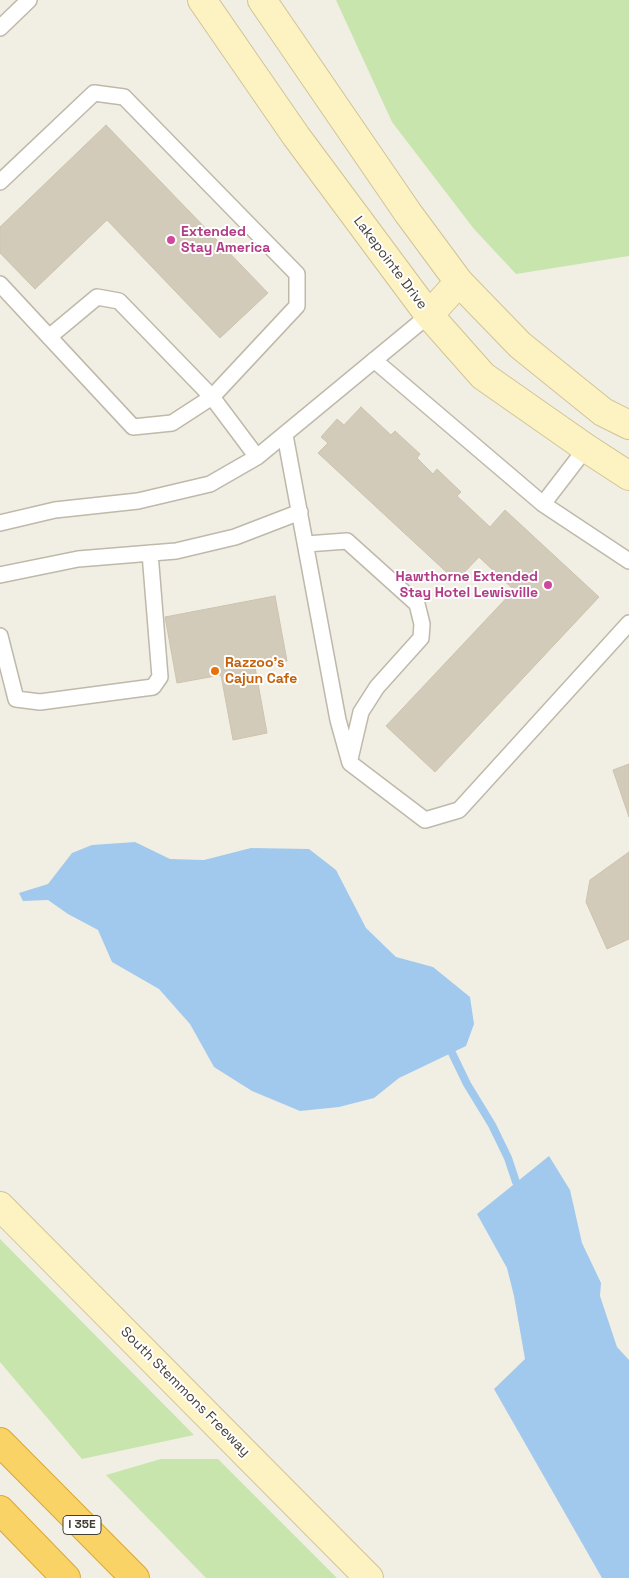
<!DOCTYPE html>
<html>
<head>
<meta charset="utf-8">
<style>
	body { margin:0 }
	canvas { display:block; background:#f1eee4 }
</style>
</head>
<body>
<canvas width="629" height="1578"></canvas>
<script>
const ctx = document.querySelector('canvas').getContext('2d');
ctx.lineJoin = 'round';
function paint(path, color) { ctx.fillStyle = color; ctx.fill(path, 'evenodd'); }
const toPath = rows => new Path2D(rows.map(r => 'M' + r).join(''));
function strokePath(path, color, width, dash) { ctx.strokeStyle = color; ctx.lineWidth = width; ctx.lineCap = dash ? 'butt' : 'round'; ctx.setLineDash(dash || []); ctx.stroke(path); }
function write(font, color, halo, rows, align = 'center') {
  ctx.font = font + ' "Space Grotesk",sans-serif'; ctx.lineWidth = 4; ctx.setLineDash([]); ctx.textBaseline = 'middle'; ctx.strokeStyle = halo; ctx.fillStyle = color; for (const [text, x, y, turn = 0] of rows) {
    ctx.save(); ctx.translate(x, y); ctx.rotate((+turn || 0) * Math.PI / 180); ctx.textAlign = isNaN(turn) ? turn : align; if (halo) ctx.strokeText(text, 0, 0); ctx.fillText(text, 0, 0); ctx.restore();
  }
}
const green = toPath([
	[336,0,629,0,629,256,516,274,474,229,392,122],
	[0,1239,194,1435,82,1459,0,1362],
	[161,1459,218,1459,337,1578,206,1578,106,1475]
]);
const water = toPath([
	[135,842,170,859,204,860,251,848,309,849,336,870,366,928,396,957,433,967,470,997,474,1024,466,1046,399,1078,374,1098,339,1107,300,1111,252,1091,214,1067,190,1024,159,989,112,962,98,930,68,914,48,900,23,901,19,893,48,884,72,853,92,845],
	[549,1156,570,1190,582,1243,601,1283,600,1296,617,1347,629,1360,629,1578,602,1578,494,1389,525,1359,514,1296,507,1268,477,1214]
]);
const stream = toPath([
	[452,1053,467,1084,492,1125,508,1158,516,1182]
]);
const building = toPath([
	[106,125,268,293,220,338,107,220,35,289,0,253,0,227,106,125],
	[361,407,391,435,395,431,420,454,417,458,433,474,437,469,461,492,457,496,490,527,505,510,599,597,435,772,386,726,514,590,479,557,456,581,318,453,328,443,321,437,337,419,344,425,361,407],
	[275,596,287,661,255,667,267,733,233,740,221,675,177,683,165,617,275,596],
	[629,764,629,817,613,770,629,764],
	[629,852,629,939,607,949,586,902,590,880,629,852]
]);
const service = toPath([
	[0,28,29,0],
	[0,182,94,93,124,97,297,274,297,306,212,397,172,423,133,427,0,284],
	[49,337,97,297,119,301,212,397,257,457],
	[374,360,543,504,629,561],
	[285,435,338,720,350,763,425,820,459,810,629,623],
	[543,504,586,448],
	[0,523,55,510,138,501,210,484,257,457,429,315],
	[306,544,347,541,417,604,422,624,421,638,377,687,361,712,350,759],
	[0,575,78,559,176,551,235,537,300,512],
	[0,636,16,699,40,702,153,687,160,677,150,553]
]);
const secondary = toPath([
	[202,0,296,136,429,315,483,376,586,448,629,476],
	[262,0,408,213,459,282,520,345,603,412,629,425],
	[429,315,459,282],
	[0,1206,369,1578]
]);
const motorway = toPath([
	[0,1442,135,1578],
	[0,1510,66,1578]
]);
const markers = [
	[171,240,5,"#d1479c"],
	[548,585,5,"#d1479c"],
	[215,671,5,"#e8710a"]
];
const shields = [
	[82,1525,38]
];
const shieldNames = [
	["I 35E",82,1525]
];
const hotelNames = [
	["Extended",181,232],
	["Stay America",181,248],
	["Hawthorne Extended",538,577,"right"],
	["Stay Hotel Lewisville",538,593,"right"]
];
const streetNames = [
	["Lakepointe Drive",390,263,53],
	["South Stemmons Freeway",185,1392,45]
];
const foodNames = [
	["Razzoo's",225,663],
	["Cajun Cafe",225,679]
];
paint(green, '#c8e5ad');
paint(water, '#a1c9ee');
strokePath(stream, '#a1c9ee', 8);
paint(building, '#d3cbba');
strokePath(building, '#cdc3ad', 1);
strokePath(service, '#bfb9aa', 18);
strokePath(secondary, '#d1c495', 30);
strokePath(motorway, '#d9a837', 30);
strokePath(service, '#fff', 15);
strokePath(secondary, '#fdf3c2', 28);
strokePath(motorway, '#fad366', 28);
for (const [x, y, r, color] of markers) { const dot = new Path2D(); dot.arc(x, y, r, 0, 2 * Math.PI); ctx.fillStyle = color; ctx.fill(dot); strokePath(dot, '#fff', 2); }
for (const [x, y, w] of shields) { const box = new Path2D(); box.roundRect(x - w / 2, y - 9.5, w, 19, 4); ctx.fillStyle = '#fff'; ctx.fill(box); strokePath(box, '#433e34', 1); }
write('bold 12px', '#433e34', null, shieldNames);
write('bold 14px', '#b23c85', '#fff', hotelNames, 'left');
write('14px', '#433e34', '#fff', streetNames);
write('bold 14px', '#c56008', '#fff', foodNames, 'left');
</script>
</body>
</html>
